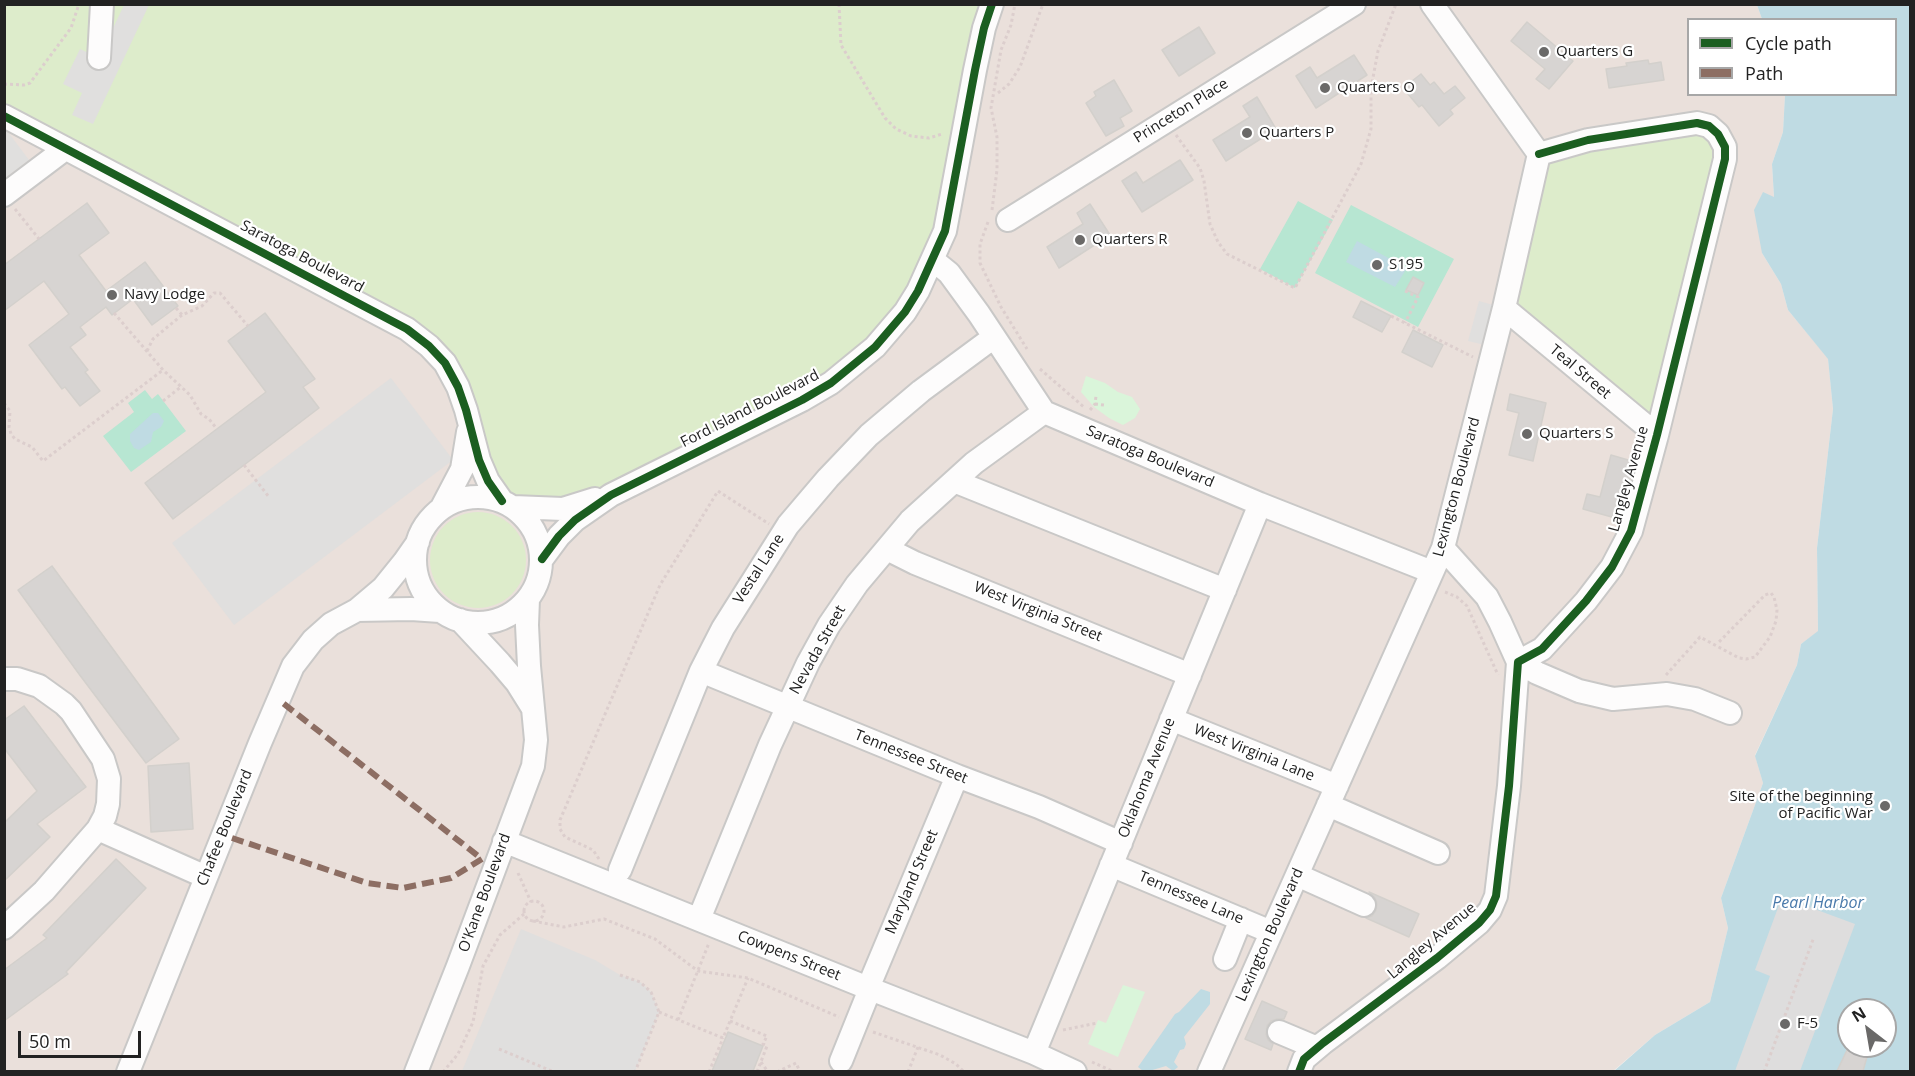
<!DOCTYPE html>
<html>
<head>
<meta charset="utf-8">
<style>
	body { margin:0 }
	#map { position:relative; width:1915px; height:1076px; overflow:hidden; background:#f0eeeb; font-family:"Open Sans",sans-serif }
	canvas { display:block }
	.frame { position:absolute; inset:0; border:6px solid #222; pointer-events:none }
	.legend { position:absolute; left:1687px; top:18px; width:210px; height:78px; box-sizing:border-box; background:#fff; border:2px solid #a7a7a7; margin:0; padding:8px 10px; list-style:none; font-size:18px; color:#222 }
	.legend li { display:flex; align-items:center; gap:12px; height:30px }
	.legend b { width:30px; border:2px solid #a7a7a7 }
	.north { position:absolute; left:1837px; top:998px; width:60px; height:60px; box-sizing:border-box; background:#fff; border:2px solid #a7a7a7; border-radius:50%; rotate:329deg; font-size:16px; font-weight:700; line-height:24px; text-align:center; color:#222 }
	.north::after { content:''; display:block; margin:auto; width:21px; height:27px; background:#6a6968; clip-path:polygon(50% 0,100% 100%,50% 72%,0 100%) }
	.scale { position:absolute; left:18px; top:1031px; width:123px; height:27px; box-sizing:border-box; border:3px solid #222; border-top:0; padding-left:8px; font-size:18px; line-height:21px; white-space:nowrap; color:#222; -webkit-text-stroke:4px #fff; paint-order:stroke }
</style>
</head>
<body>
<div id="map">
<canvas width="1915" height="1076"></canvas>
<div class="frame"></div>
<ul class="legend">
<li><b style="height:8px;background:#1b5e20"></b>Cycle path</li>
<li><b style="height:8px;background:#8d6e63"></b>Path</li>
</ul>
<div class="north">N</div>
<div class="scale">50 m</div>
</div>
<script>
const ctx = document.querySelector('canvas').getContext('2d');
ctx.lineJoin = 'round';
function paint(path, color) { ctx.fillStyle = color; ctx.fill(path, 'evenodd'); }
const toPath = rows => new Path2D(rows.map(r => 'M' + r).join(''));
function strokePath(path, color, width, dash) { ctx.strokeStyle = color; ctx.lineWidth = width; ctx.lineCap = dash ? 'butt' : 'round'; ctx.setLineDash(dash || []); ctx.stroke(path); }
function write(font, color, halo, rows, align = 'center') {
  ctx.font = font + ' "Open Sans",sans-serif'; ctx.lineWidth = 4.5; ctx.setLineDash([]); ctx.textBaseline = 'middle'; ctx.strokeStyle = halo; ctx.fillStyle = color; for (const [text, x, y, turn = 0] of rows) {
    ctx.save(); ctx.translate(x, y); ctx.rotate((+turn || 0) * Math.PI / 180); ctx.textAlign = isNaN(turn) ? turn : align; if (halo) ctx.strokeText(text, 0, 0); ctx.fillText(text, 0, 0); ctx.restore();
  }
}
const military = toPath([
	[5,5,1757,5,1762,19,1688,20,1688,94,1785,95,1783,132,1772,164,1774,198,1762,253,1781,284,1788,310,1828,358,1833,409,1817,548,1818,632,1801,644,1797,665,1755,755,1763,783,1721,898,1728,928,1710,1002,1655,1035,1613,1071,5,1072]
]);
const grass = toPath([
	[4,5,992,5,933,260,854,366,563,509,502,501,445,363,5,116],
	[1697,123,1725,147,1657,435,1504,308,1539,154],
	'430 560a48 48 0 1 1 96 0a48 48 0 1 1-96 0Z'
]);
const park = toPath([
	[1086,376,1105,383,1118,392,1132,397,1140,409,1135,418,1123,425,1109,418,1094,407,1081,392],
	[1123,985,1145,992,1118,1057,1088,1044,1098,1020,1106,1023]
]);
const pitch = toPath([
	[1298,201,1333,220,1295,288,1260,269],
	[1351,205,1454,259,1418,327,1315,273],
	[145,390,152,399,158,394,186,431,131,472,103,436,134,412,128,403]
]);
const parking = toPath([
	[124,5,149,5,93,124,72,115,82,93,63,84,80,49,99,58],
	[5,128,29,160,5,178],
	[1479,301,1504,308,1493,347,1468,341],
	[391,378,453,460,234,625,172,543],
	[521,929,595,960,620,975,640,982,651,992,659,1012,635,1071,462,1071]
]);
const water = toPath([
	[1757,5,1910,5,1910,1071,1613,1072,1655,1035,1710,1002,1728,928,1721,898,1763,783,1755,756,1797,665,1801,644,1818,631,1817,548,1833,409,1828,359,1788,310,1781,284,1762,253,1754,210,1763,192,1774,197,1772,164,1783,132,1785,95,1896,94,1896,20,1762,19],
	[1849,1010,1885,1010,1885,1046,1849,1046],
	[1357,241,1407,268,1395,287,1346,262],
	[153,413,158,413,164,421,161,427,153,432,151,442,139,450,134,448,130,441,130,434],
	[1201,989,1210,992,1210,1004,1184,1037,1186,1044,1184,1049,1180,1050,1174,1062,1178,1067,1173,1071,1166,1066,1149,1071,1143,1071,1138,1067,1175,1014,1179,1012]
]);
const pier = toPath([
	[1782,897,1855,924,1800,1071,1735,1071,1770,976,1755,970]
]);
const building = toPath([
	[1527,22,1573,61,1549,89,1536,79,1545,69,1511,41,1527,22],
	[1199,27,1215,53,1179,76,1162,50,1199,27],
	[1354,55,1367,75,1316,108,1296,76,1310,67,1317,78,1354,55],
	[1648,60,1649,64,1661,62,1664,80,1609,88,1606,69,1627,66,1626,63,1648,60],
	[1421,74,1430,85,1434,82,1444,94,1455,86,1465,98,1450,110,1453,114,1439,126,1422,105,1419,107,1403,88,1421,74],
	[1114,80,1132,111,1120,118,1124,126,1106,136,1086,103,1096,96,1094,92,1114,80],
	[1257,97,1276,129,1226,161,1213,140,1250,117,1243,106,1257,97],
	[1180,160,1193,180,1142,212,1122,181,1136,172,1143,183,1180,160],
	[87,203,109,233,79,255,106,291,145,262,178,306,152,325,133,299,112,315,106,307,80,327,86,335,70,347,88,370,85,372,100,391,80,406,65,387,62,389,29,345,69,314,44,281,4,311,4,265,87,203],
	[1090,204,1110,235,1059,268,1047,247,1083,224,1077,213,1090,204],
	[1413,277,1424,283,1418,295,1406,290,1413,277],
	[1361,301,1391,316,1382,332,1353,317,1361,301],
	[265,313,315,379,303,387,319,408,173,519,145,483,266,392,228,341,265,313],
	[1413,330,1443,345,1432,367,1402,352,1413,330],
	[1510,394,1546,403,1533,461,1509,455,1519,413,1507,410,1510,394],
	[1611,455,1635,462,1619,519,1583,509,1587,494,1600,497,1611,455],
	[52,566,179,739,146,763,79,674,18,590,52,566],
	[24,706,86,787,37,824,50,837,4,881,4,823,37,791,4,748,4,720,24,706],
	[189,763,193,829,151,832,148,766,189,763],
	[116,859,146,888,66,972,68,974,4,1021,4,970,47,938,43,935,116,859],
	[1369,892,1419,914,1409,937,1366,918,1372,916,1376,910,1377,904,1375,898,1369,892],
	[1262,1001,1287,1012,1284,1019,1277,1019,1271,1021,1267,1026,1266,1034,1268,1040,1273,1044,1271,1050,1245,1039,1262,1001],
	[728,1032,763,1046,753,1071,712,1071,728,1032],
	[1849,1046,1870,1046,1863,1071,1837,1071,1849,1046]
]);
const path = toPath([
	[839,4,841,45,885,118,896,129,911,136,929,138,942,134],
	[4,84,24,85,30,83,71,28,79,4],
	[998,93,1009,84,1020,67,1043,4],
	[1176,135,1200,168,1204,181,1210,224,1218,242,1227,254,1295,288,1361,164,1371,129,1371,88,1378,51,1396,4],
	[15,209,39,239],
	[992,210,997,170,997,137,991,108,1001,50,1011,25,1015,4],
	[988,222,980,244,980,263,1001,307,1027,349],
	[1405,291,1418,297,1405,323],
	[176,308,182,315],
	[114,313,163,370,190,395,201,414,209,419,217,429],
	[1391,316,1473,357],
	[147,351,153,339,182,315,202,306,214,293,220,293,248,326],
	[1040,369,1085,408],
	[163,401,182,386],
	[4,403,10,411,9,427,11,434,15,439,32,447,43,461,163,370],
	[1095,404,1104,405],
	[1090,410,1095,404,1096,396],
	[244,465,269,497],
	[1445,592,1457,597,1467,606,1498,675],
	[1666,675,1700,637,1739,658,1746,659,1755,657,1770,637,1776,621,1777,610,1774,597,1771,593,1765,595,1717,644],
	[599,859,593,850,565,837,560,829,560,820,660,585,718,491,769,524],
	[518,873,531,902],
	'524 911a10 10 0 1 1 20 0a10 10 0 1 1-20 0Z',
	[533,921,564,927,604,919,655,939,698,971,748,978,839,1017],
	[620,975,640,982,651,992,659,1012,635,1072],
	[659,1012,723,1038,748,978],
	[678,1020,709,943],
	[730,1021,767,1036,763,1044,767,1046,757,1072],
	[1063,1030,1097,1023],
	[873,1032,940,1055,956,1064,964,1072],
	[499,1049,554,1072],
	[761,1062,768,1072],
	[1092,1062,1114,1072],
	[443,1072,458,1054,473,1022,483,966,500,935,524,914],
	[709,1072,723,1038],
	[777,1072,796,1063,800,1072],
	[908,1072,918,1047],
	[1764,1072,1814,937]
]);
const minor = toPath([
	[99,58,102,4],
	[4,116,407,329,429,346,445,363,458,387,466,410,479,460,488,481,502,501],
	[4,195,65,149],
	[1008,220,1354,4],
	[933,260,949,273,979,314,1044,412,1260,504,1432,572],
	[1504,308,1657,435],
	[954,481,1225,590],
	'415 560a63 63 0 1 1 126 0a63 63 0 1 1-126 0Z',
	[513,507,563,509,595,499],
	[441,509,462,469,468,432],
	[887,549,915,563,1190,675],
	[542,559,559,536,575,520,611,495,802,400,831,383,875,347,905,312,918,291,945,231,975,70,984,28,992,4],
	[357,610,411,609,440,611],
	[460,620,500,663,517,683,532,707],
	[1518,662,1542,649,1586,601,1612,567,1631,531,1657,435,1725,159,1725,147,1718,134,1709,126,1697,123,1588,140,1539,154],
	[1518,662,1537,673,1579,691,1613,699,1667,694,1695,699,1730,713],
	[701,671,957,776,1039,807,1121,843],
	[4,679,17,679,39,686,64,704,71,711,103,759,109,779,108,804,105,816,98,829,44,891,4,928],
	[1171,719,1337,786],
	[1328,805,1438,853],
	[98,829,206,877],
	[504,841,868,988,1034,1053,1075,1072],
	[1111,865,1271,932],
	[620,870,701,671,723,628,788,525,828,478,869,435,921,391,994,337],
	[1297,875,1364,905],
	[699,919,770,745,808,663,829,625,857,584,910,521,974,463,1044,412],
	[1225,959,1241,919],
	[868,988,957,776],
	[1279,1032,1317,1048],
	[1034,1053,1260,504],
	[841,1061,870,989],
	[128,1072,260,743,293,666,313,640,331,624,357,610,383,588,404,562,418,542],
	[416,1072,458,966,533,766,536,740,529,666,527,625,528,599],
	[1209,1072,1443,548,1504,308,1539,154,1432,4],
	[1299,1072,1304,1059,1323,1043,1437,958,1479,923,1490,910,1496,896,1509,786,1518,662,1500,622,1487,597,1443,548]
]);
const quiet = toPath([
	[232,838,367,883,403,888,451,878,482,859,279,700]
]);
const cycleway = toPath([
	[4,116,407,329,429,346,445,363,458,387,466,410,479,460,488,481,502,501],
	[542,559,559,536,575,520,611,495,802,400,831,383,875,347,905,312,918,291,945,231,975,70,984,28,992,4],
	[1299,1072,1304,1059,1323,1043,1437,958,1479,923,1490,910,1496,896,1509,786,1518,662,1542,649,1586,601,1612,567,1631,531,1657,435,1725,159,1725,147,1718,134,1709,126,1697,123,1588,140,1539,154]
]);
const markers = [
	[1544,52,6,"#6a6968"],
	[1325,88,6,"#6a6968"],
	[1247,133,6,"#6a6968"],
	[1080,240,6,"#6a6968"],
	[1377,265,6,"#6a6968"],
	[112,295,6,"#6a6968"],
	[1527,434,6,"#6a6968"],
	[1885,806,6,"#6a6968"],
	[1785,1024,6,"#6a6968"]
];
const poiNames = [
	["Quarters G",1556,52],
	["Quarters O",1337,88],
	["Quarters P",1259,133],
	["Quarters R",1092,240],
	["S195",1389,265],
	["Navy Lodge",124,295],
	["Quarters S",1539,434],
	["Site of the beginning",1873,797,"right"],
	["of Pacific War",1873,814,"right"],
	["F-5",1797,1024]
];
const streetNames = [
	["Princeton Place",1181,111,-32],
	["Saratoga Boulevard",302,257,28],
	["Teal Street",1580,372,40],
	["Ford Island Boulevard",750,409,-27],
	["Saratoga Boulevard",1150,457,23],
	["Langley Avenue",1629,479,-74],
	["Lexington Boulevard",1457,487,-75],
	["Vestal Lane",759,569,-57],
	["West Virginia Street",1038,612,22],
	["Nevada Street",818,650,-61],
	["West Virginia Lane",1254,753,22],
	["Tennessee Street",911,757,22],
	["Oklahoma Avenue",1147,778,-68],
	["Chafee Boulevard",225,828,-68],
	["Maryland Street",912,882,-67],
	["O'Kane Boulevard",485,893,-70],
	["Tennessee Lane",1191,898,23],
	["Lexington Boulevard",1270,935,-66],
	["Langley Avenue",1432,941,-40],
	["Cowpens Street",789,956,22]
];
const waterNames = [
	["Pearl Harbor",1818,903]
];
paint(military, '#eae0db');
paint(grass, '#ddeccb');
paint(park, '#daf5da');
paint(pitch, '#b7e6d2');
paint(parking, '#e0dfde');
paint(water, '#bfdbe3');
paint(pier, '#dedddd');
paint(building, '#d7d4d2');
strokePath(building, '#d3d0cc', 1.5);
strokePath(minor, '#c9c8c7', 26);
strokePath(path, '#dccecd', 3, [3, 3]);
strokePath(minor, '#fdfcfc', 22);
strokePath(quiet, '#8d6e63', 6, [12, 6]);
strokePath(cycleway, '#1b5e20', 8);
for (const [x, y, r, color] of markers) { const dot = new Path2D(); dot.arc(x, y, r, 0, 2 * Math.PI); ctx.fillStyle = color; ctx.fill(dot); strokePath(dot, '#fff', 2); }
write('15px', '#222', '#fff', poiNames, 'left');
write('15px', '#222', '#fff', streetNames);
write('italic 16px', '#4a7aab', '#fff', waterNames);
</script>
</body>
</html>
